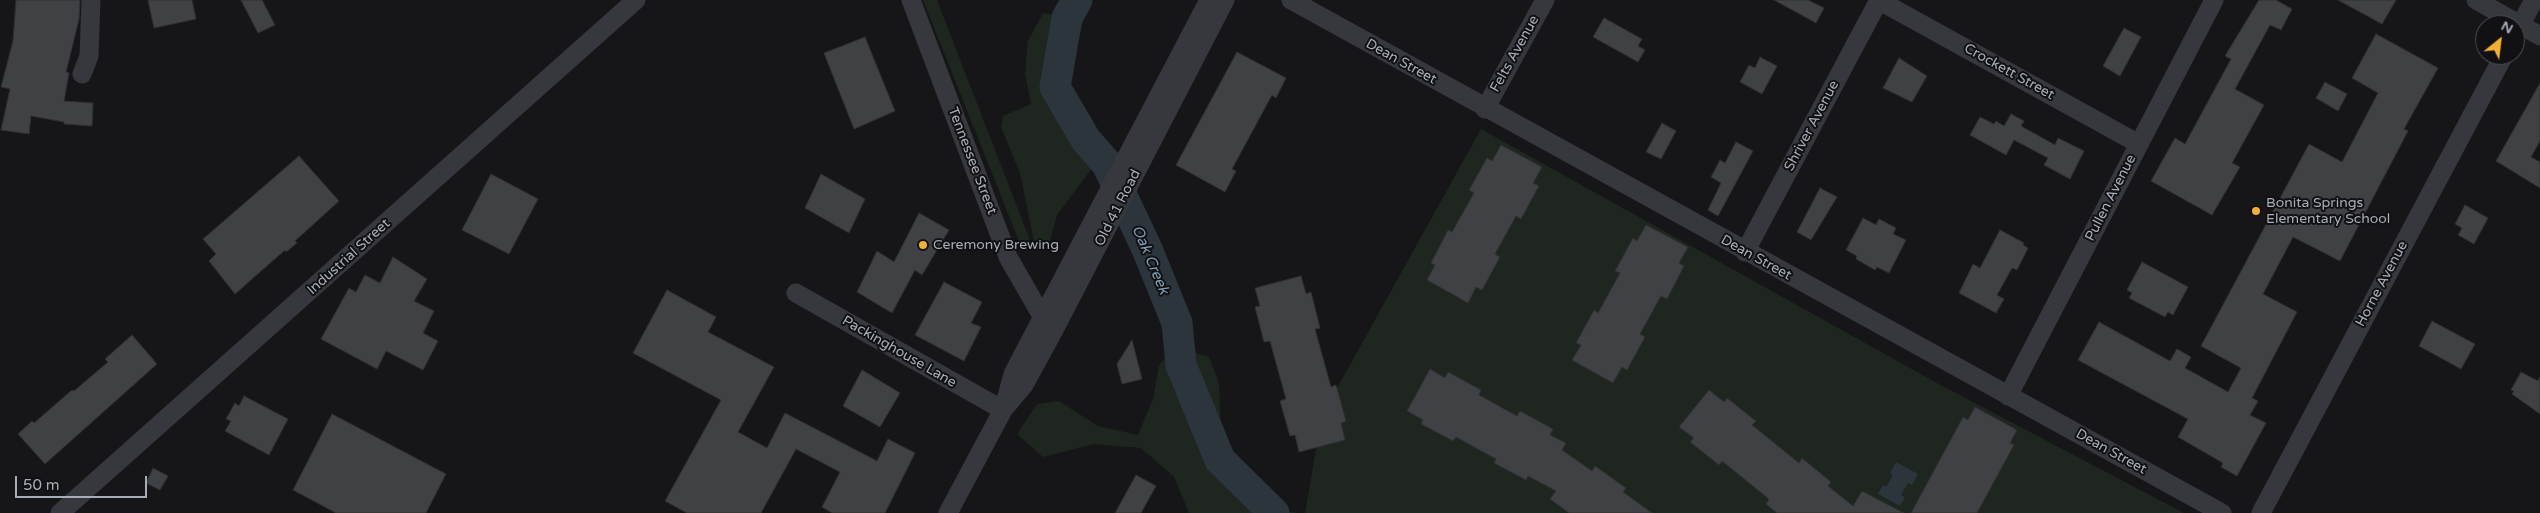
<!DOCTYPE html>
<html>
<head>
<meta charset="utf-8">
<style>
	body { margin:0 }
	#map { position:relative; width:2540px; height:513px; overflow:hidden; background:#161618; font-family:"Varela Round",sans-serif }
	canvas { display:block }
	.north { position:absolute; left:2475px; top:15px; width:50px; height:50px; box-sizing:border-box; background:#111113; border:1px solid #4d4f55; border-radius:50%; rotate:29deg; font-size:14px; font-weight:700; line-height:20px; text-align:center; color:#a8adb8 }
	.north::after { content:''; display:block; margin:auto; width:18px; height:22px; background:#f2b134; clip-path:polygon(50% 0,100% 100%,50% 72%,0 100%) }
	.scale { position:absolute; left:15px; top:476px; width:132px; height:22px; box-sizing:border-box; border:2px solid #a8adb8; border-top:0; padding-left:6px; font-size:15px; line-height:18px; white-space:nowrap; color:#a8adb8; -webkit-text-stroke:4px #111113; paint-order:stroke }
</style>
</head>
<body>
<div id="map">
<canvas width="2540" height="513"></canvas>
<div class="north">N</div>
<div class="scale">50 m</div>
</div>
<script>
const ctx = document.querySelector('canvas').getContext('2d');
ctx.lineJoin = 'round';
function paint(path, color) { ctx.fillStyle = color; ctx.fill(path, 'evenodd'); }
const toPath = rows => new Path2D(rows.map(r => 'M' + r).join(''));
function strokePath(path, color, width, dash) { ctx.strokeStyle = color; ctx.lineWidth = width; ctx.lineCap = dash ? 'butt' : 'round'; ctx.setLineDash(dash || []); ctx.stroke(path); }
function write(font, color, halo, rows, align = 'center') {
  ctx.font = font + ' "Varela Round",sans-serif'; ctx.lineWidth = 4; ctx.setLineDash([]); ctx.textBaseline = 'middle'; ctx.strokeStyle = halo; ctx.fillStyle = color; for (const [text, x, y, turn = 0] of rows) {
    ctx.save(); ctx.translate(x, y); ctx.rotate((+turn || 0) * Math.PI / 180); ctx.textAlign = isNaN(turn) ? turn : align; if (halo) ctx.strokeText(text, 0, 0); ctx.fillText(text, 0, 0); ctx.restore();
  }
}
const green = toPath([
	[923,0,937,0,1033,248,1023,251],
	[1043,13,1054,15,1059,24,1052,70,1054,100,1096,163,1057,215,1050,241,1034,242,1020,173,1001,127,1003,116,1031,104,1025,74,1028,41],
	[1481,129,1935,382,2184,513,1305,513,1322,415],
	[1174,346,1209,357,1219,383,1222,453,1237,482,1275,510,1298,513,1189,513,1174,477,1141,448,1094,444,1043,457,1017,434,1037,404,1059,401,1098,426,1138,435,1153,399,1159,366]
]);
const water = toPath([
	[1896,462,1918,474,1912,485,1908,483,1901,495,1905,497,1900,506,1878,494,1883,485,1886,487,1893,475,1890,473]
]);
const river = toPath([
	[1077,0,1067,18,1055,87,1086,140,1107,164,1147,249,1177,323,1181,365,1220,460,1274,513]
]);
const building = toPath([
	[16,0,80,0,79,19,66,72,69,73,64,101,93,103,92,126,64,124,64,122,31,116,29,134,1,130,10,89,1,87,13,41,16,0],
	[148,0,192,0,196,19,154,28,148,0],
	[241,0,262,0,275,25,258,33,241,0],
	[1774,0,1808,0,1824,8,1816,23,1774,0],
	[2259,0,2276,0,2292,9,2281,30,2270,25,2235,89,2264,105,2232,163,2240,167,2212,215,2151,181,2175,138,2185,144,2231,59,2225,56,2259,0],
	[2338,0,2396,0,2382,24,2338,0],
	[1604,18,1642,39,1638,46,1645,50,1638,62,1593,37,1604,18],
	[2124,28,2141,37,2120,76,2103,66,2124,28],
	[2376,34,2438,68,2404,129,2408,131,2340,261,2293,237,2263,294,2297,312,2252,398,2258,401,2250,415,2266,423,2237,476,2221,467,2223,463,2178,437,2188,419,2078,360,2099,322,2170,361,2177,349,2191,357,2185,368,2228,392,2241,368,2201,346,2309,144,2342,162,2378,93,2352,78,2376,34],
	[865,37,895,111,854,129,824,53,865,37],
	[1237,52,1286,78,1276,98,1272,95,1232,169,1236,171,1225,192,1176,165,1237,52],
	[1760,57,1777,66,1762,94,1740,82,1749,65,1755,68,1760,57],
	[1899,58,1927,76,1912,102,1883,88,1899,58],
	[2325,82,2347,94,2338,111,2316,98,2325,82],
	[2540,83,2540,141,2531,157,2540,162,2540,188,2496,161,2540,83],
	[2011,114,2024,121,2021,126,2055,145,2058,138,2084,151,2070,179,2044,165,2048,158,2014,140,2006,155,1970,135,1980,117,1994,124,1996,121,2004,126,2011,114],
	[1662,123,1676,131,1661,159,1646,152,1662,123],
	[1736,142,1753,151,1718,216,1708,210,1721,183,1711,177,1720,160,1725,163,1736,142],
	[1501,145,1542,167,1533,183,1539,186,1521,219,1516,216,1495,254,1500,257,1482,290,1476,287,1468,303,1427,280,1435,265,1431,263,1448,230,1452,232,1474,193,1469,190,1487,158,1492,161,1501,145],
	[299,156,339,201,295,241,297,243,286,252,285,250,235,294,209,261,216,254,203,239,299,156],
	[491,174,538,199,509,254,462,230,491,174],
	[821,174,865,199,849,233,805,208,821,174],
	[1820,188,1837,197,1811,240,1797,232,1820,188],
	[2465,205,2488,218,2474,244,2458,235,2462,228,2455,224,2465,205],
	[919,213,949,230,922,275,915,270,892,313,857,292,877,251,894,262,919,213],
	[1863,218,1876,225,1879,219,1896,228,1893,234,1906,240,1889,273,1877,267,1875,270,1856,259,1857,256,1846,250,1863,218],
	[1646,225,1688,247,1679,263,1684,266,1667,299,1661,296,1640,334,1645,337,1627,370,1622,367,1613,383,1572,360,1581,345,1576,343,1594,310,1598,313,1620,273,1615,271,1633,238,1637,241,1646,225],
	[2000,230,2024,243,2023,245,2028,248,2017,270,2012,268,1997,295,2004,299,1996,313,1959,293,1973,264,1980,268,2000,230],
	[393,257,427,279,414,301,434,311,423,333,438,341,423,370,386,351,377,369,321,339,349,288,356,292,365,275,380,283,393,257],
	[2142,262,2188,287,2173,315,2168,312,2165,317,2129,298,2132,293,2127,290,2142,262],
	[1301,276,1306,294,1311,292,1320,328,1315,329,1331,387,1336,385,1346,421,1341,423,1345,440,1299,452,1295,435,1290,436,1280,401,1286,399,1270,341,1264,342,1255,307,1260,306,1255,288,1301,276],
	[944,282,982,302,971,323,981,327,964,361,915,335,944,282],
	[667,290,716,317,708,332,774,367,738,432,767,448,785,413,877,461,888,439,915,453,885,513,832,513,822,507,840,472,796,449,761,513,687,513,665,501,721,400,633,353,667,290],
	[2432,321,2475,344,2461,369,2419,346,2432,321],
	[132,335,157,364,45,464,18,434,32,421,34,423,72,390,74,391,108,362,105,359,132,335],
	[1132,340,1142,379,1122,384,1117,364,1132,340],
	[1430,369,1445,378,1448,372,1481,390,1479,395,1517,416,1520,411,1553,429,1550,435,1566,443,1562,450,1592,471,1595,466,1626,488,1623,492,1652,513,1569,513,1550,499,1556,491,1528,476,1526,480,1494,463,1496,459,1456,437,1453,441,1421,424,1423,420,1407,411,1430,369],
	[862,370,900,393,880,427,843,406,862,370],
	[2521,372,2538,381,2540,377,2540,414,2512,394,2514,391,2511,390,2521,372],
	[1709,390,1724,402,1727,398,1756,421,1752,425,1799,463,1802,458,1831,482,1828,486,1853,506,1862,491,1904,513,1777,513,1766,504,1769,499,1722,461,1719,465,1690,442,1694,438,1679,427,1709,390],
	[244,396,288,419,269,455,225,431,231,421,226,419,235,403,239,406,244,396],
	[1975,407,2017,430,2010,443,2014,445,1977,513,1911,513,1963,417,1968,420,1975,407],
	[332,414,446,474,426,513,336,513,293,490,332,414],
	[153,468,168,476,160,490,146,483,153,468],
	[1136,475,1156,486,1141,513,1115,513,1136,475]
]);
const minor = toPath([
	[911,0,1008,257,1043,318],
	[1291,0,2222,513],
	[1878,0,2139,144],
	[2476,0,2540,36],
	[2515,35,2534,0],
	[82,74,89,56,91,0],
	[1485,109,1545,0],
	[1745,252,1879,0],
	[796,293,1003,410],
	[2008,396,2214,0],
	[1005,404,1013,374,1209,0],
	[60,513,636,0],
	[948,513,1003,410,1024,385,1054,330,1225,0],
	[2261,513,2504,55]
]);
const markers = [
	[2256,211,5,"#f2b134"],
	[923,245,5,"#f2b134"]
];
const streetNames = [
	["Felts Avenue",1515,54,-61],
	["Dean Street",1401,62,29],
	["Crockett Street",2009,72,29],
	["Shriver Avenue",1812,126,-62],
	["Tennessee Street",972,161,69],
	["Pullen Avenue",2111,198,-63],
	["Old 41 Road",1118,208,-63],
	["Industrial Street",349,257,-42],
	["Dean Street",1756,258,29],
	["Horne Avenue",2382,284,-62],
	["Packinghouse Lane",899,352,30],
	["Dean Street",2111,452,29]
];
const poiNames = [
	["Bonita Springs",2266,203],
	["Elementary School",2266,219],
	["Ceremony Brewing",933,245]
];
const waterNames = [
	["Oak Creek",1150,260,67]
];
paint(green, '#1e261f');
paint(water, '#2c353c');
strokePath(river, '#2c353c', 31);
paint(building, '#404145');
strokePath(building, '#303034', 1);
strokePath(minor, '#37383d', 19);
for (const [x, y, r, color] of markers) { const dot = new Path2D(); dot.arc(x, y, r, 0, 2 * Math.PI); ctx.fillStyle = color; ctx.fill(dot); strokePath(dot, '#111113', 2); }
write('14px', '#a8adb8', '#111113', streetNames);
write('14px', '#a8adb8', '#111113', poiNames, 'left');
write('italic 15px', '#7f9bb3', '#111113', waterNames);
</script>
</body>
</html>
